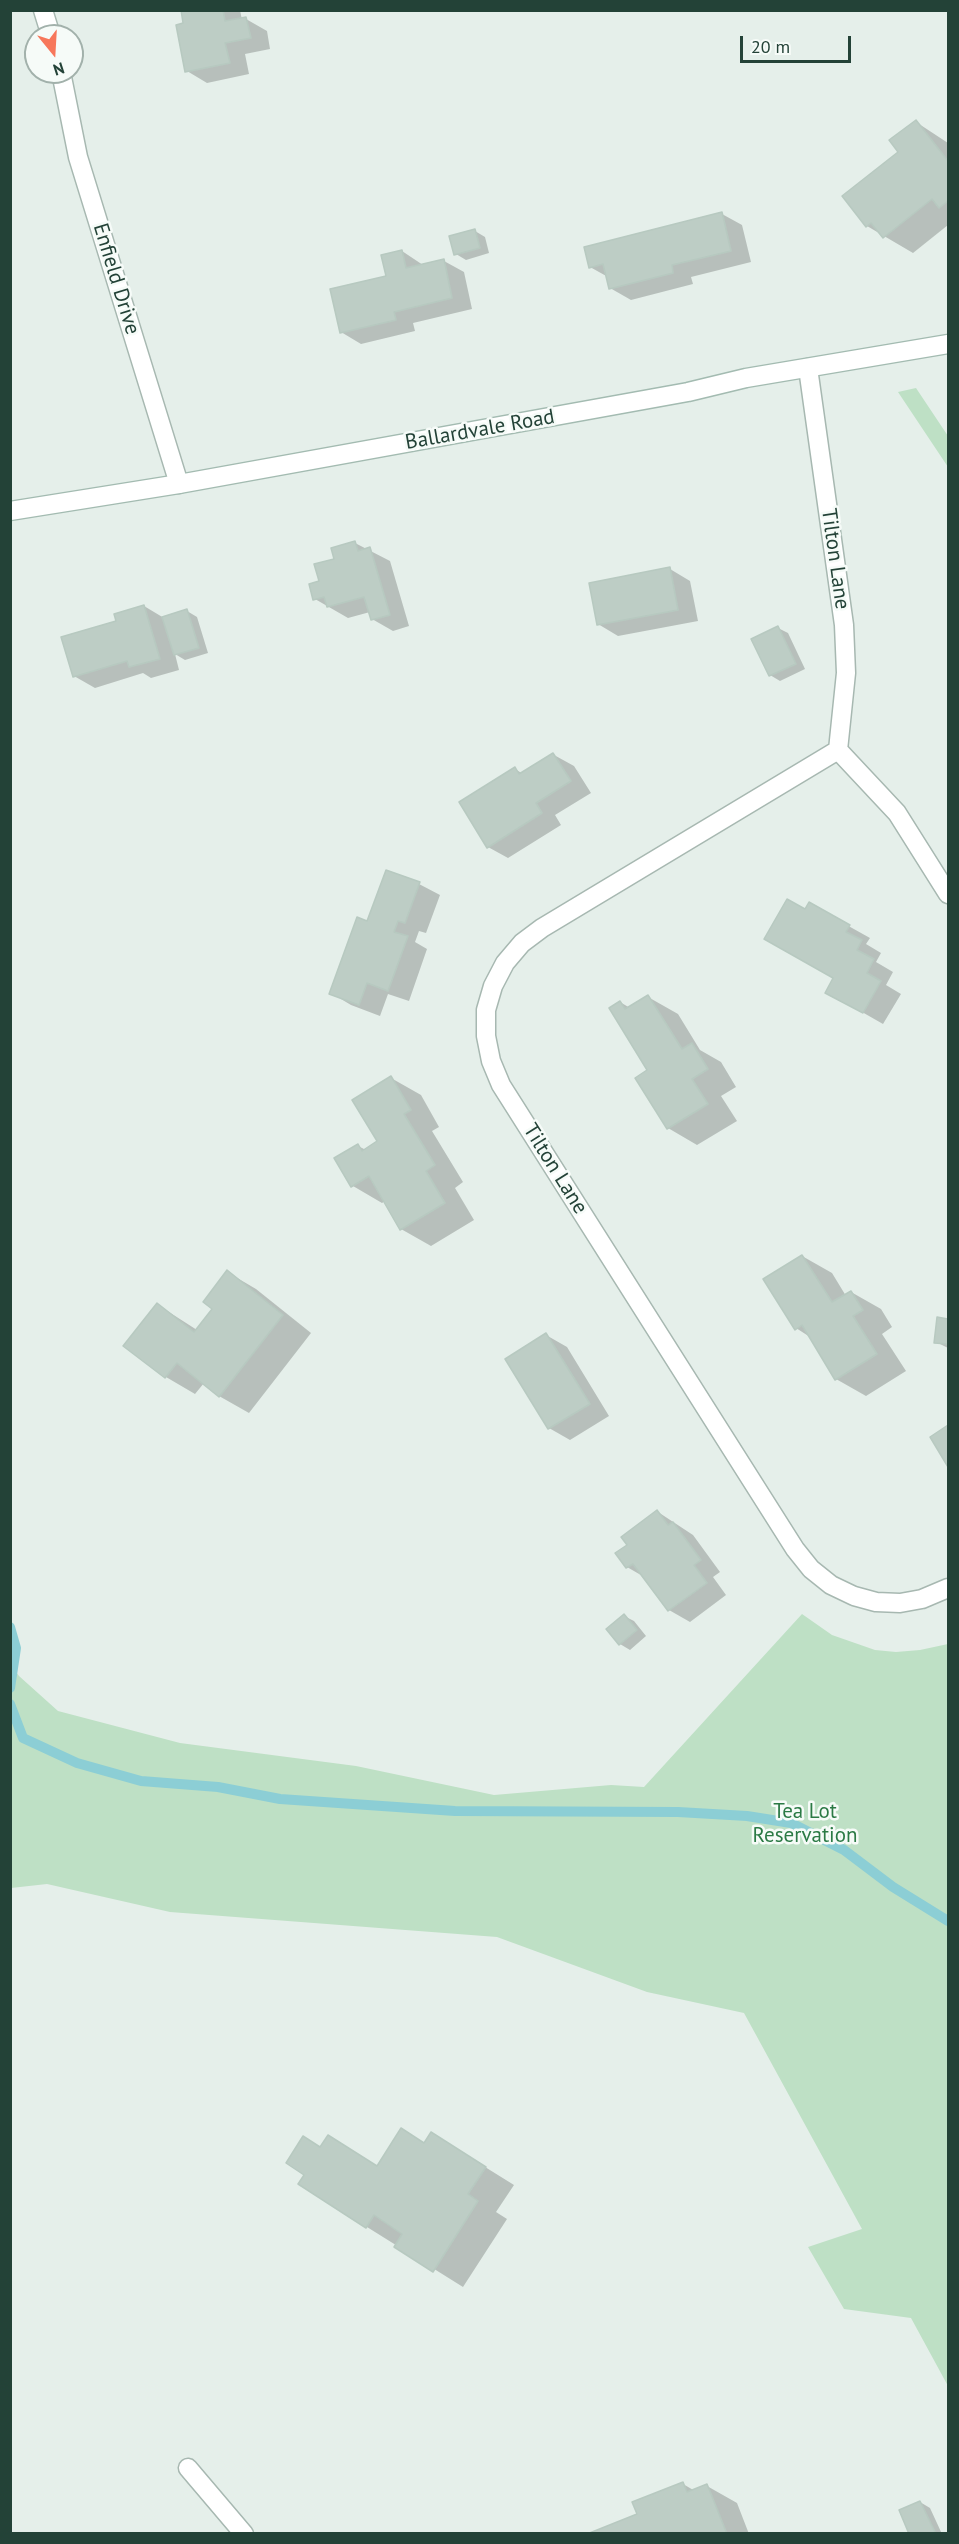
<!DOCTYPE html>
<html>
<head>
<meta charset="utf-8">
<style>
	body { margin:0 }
	#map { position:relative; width:959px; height:2544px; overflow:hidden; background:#e5efea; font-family:"PT Sans",sans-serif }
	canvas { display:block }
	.frame { position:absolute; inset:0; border:12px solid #234237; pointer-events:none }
	.north { position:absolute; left:24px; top:24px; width:60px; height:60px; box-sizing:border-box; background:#f6fbf8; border:2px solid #a2b1ab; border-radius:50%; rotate:162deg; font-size:16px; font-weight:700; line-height:24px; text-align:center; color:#234237 }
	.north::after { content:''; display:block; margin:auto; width:21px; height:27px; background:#f7775b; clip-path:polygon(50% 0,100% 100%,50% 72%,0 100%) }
	.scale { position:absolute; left:740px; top:36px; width:111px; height:27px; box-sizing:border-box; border:3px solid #234237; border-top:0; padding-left:8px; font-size:18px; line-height:21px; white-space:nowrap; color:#234237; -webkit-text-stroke:4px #f6fbf8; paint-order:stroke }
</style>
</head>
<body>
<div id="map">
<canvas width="959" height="2544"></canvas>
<div class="frame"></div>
<div class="north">N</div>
<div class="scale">20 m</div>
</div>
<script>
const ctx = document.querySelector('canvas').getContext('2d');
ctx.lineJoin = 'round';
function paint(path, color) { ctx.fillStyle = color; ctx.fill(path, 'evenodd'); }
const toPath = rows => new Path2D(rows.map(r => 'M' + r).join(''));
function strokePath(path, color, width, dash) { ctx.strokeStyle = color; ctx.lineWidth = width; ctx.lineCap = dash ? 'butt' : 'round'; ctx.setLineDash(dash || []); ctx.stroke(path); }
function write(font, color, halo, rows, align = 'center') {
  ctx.font = font + ' "PT Sans",sans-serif'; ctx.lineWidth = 5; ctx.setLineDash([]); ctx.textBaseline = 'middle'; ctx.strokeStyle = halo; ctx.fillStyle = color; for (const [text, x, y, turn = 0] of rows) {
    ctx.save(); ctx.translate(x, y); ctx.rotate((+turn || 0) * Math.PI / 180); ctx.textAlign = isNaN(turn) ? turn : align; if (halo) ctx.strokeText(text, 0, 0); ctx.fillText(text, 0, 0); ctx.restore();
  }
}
const green = toPath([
	[916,388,948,436,948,467,898,392],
	[802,1614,832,1635,875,1650,896,1652,920,1650,948,1644,948,2386,911,2318,844,2309,808,2247,862,2229,744,2013,647,1992,497,1937,170,1912,47,1884,11,1888,11,1665,19,1676,58,1711,180,1743,356,1766,494,1795,611,1785,644,1787]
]);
const shadow = toPath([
	[182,10,240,10,242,20,246,19,267,31,270,49,245,54,249,74,207,83,187,71,185,25],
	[916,122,948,143,948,225,913,253,867,226],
	[722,214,742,225,751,262,691,277,693,284,631,300,610,288,608,277,590,267],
	[475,231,485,237,489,253,466,260,456,254],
	[402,251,423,265,444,261,464,272,472,309,413,323,415,331,361,344,341,332,388,277],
	[355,543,390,561,409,626,393,631,372,619,370,612,348,618,315,599,321,582,336,560],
	[670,569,690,581,698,621,618,636,598,624],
	[144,606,164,618,187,611,197,617,208,653,185,660,175,654,179,670,151,678,143,673,95,688,74,676,118,622],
	[778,628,788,633,805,669,780,681,770,675],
	[554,755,574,766,591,793,555,815,561,825,508,858,488,847,515,769,523,774],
	[419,884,440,895,426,933,419,931,415,942,427,949,409,1001,388,994,380,1016,351,1005,331,993,368,923],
	[809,904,870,938,866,944,881,953,876,962,893,972,886,985,901,994,883,1024,848,1004,806,911],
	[648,997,678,1014,700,1050,721,1062,736,1087,721,1096,737,1121,697,1145,668,1128,649,1070,620,1002,630,1008],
	[391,1078,421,1095,439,1127,432,1131,463,1182,455,1188,474,1220,431,1246,401,1229,385,1201,382,1203,353,1186,337,1159,358,1146,366,1150,379,1142],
	[802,1256,832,1273,846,1296,851,1292,881,1309,892,1327,882,1334,906,1371,866,1396,836,1379,810,1337,796,1328],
	[227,1272,256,1289,311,1333,249,1413,219,1396,204,1383,195,1394,166,1377,158,1305,197,1330,214,1309],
	[939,1319,948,1320,948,1348,936,1342],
	[546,1335,567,1347,609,1416,570,1440,549,1428],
	[948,1427,948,1464,932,1438],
	[658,1512,693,1535,720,1572,713,1577,726,1595,690,1622,669,1610,646,1578,627,1567,629,1545],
	[624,1616,634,1621,646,1636,630,1650,620,1644],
	[432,2134,514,2185,496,2212,507,2219,463,2287,367,2227,321,2148,329,2137,378,2167,425,2144],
	[683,2484,695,2491,707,2486,737,2503,749,2534,591,2534,638,2515],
	[920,2502,930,2508,942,2534,911,2534]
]);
const stream = toPath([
	[10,1627,16,1648,10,1688],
	[10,1704,23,1738,77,1763,141,1781,218,1787,280,1799,455,1811,678,1812,747,1816,791,1823,844,1850,893,1887,948,1921]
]);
const building = toPath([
	[181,10,223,10,225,21,246,17,251,38,225,43,230,63,185,72,176,25,183,23,181,10],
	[916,120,948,161,948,201,939,208,932,199,883,238,871,223,866,227,842,196,898,152,889,140,916,120],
	[722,212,731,251,672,265,673,273,609,289,603,264,589,268,584,247,722,212],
	[475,229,480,248,454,255,449,236,475,229],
	[402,250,406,268,444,259,452,298,394,312,396,320,340,333,330,289,386,276,381,255,402,250],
	[355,541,358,551,370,547,390,615,371,620,364,597,327,607,324,597,313,600,309,584,319,581,314,564,334,559,331,548,355,541],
	[670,567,678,610,597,625,589,583,670,567],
	[144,605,160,659,129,667,127,661,73,677,61,637,116,621,114,614,144,605],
	[187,609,199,648,174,655,162,617,187,609],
	[778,626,796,664,769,676,751,639,778,626],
	[553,753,571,781,536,803,542,813,487,848,459,802,515,767,519,774,553,753],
	[386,870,420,882,405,923,398,921,394,932,408,936,388,991,367,983,359,1005,329,994,357,917,367,921,386,870],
	[787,899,805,909,809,902,850,925,846,932,862,940,857,950,874,959,867,973,881,981,863,1013,825,993,833,978,764,939,787,899],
	[648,995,682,1049,692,1043,708,1069,692,1079,708,1104,667,1129,635,1078,647,1070,609,1008,620,1001,625,1009,648,995],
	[391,1076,411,1110,404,1114,435,1165,426,1171,445,1203,400,1230,369,1176,351,1187,334,1158,358,1144,362,1151,377,1141,352,1100,391,1076],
	[802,1255,832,1302,851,1291,863,1310,853,1316,877,1354,835,1380,802,1325,795,1330,763,1279,802,1255],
	[227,1270,283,1315,219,1397,177,1363,165,1378,123,1346,157,1303,194,1332,212,1309,203,1302,227,1270],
	[937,1317,948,1319,948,1344,934,1343,937,1317],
	[546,1333,590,1404,548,1429,505,1359,546,1333],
	[948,1425,948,1467,930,1437,948,1425],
	[657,1510,668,1525,673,1522,701,1560,694,1565,707,1583,668,1611,633,1564,626,1568,615,1553,627,1545,621,1537,657,1510],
	[624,1614,637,1630,619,1645,606,1629,624,1614],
	[401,2128,424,2143,431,2132,486,2167,468,2194,478,2201,433,2272,394,2247,402,2234,374,2215,366,2228,298,2184,304,2175,286,2163,303,2136,320,2147,328,2135,377,2166,401,2128],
	[683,2482,687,2492,707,2484,727,2534,587,2534,637,2514,632,2502,683,2482],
	[920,2501,936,2534,909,2534,899,2510,920,2501]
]);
const street = toPath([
	[43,10,51,36],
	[61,72,78,157,179,484],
	[808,368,844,625,846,673,838,750],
	[838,750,542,928,522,943,505,963,493,986,486,1010,486,1036,491,1061,501,1085,795,1549,811,1569,831,1585,854,1596,876,1602,900,1603,922,1599,948,1588],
	[838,750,897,813,948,894],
	[188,2468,244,2534]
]);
const secondary = toPath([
	[10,511,179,484,688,392,746,378,948,344]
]);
const streetNames = [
	["Enfield Drive",116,279,73],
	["Ballardvale Road",480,430,-10],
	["Tilton Lane",835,559,82],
	["Tilton Lane",555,1169,58]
];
const parkNames = [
	["Tea Lot",805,1812],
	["Reservation",805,1836]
];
paint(green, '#bee0c5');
paint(shadow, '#0003');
strokePath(stream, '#8cced5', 10);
paint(building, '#bdcdc5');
strokePath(building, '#b7c9c0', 1.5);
strokePath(street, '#a7b8b1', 21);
strokePath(secondary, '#a3bbb1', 21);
strokePath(street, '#fff', 18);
strokePath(secondary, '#fff', 18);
write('21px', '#234237', '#f6fbf8', streetNames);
write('21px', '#2b7a45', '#f6fbf8', parkNames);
</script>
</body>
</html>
